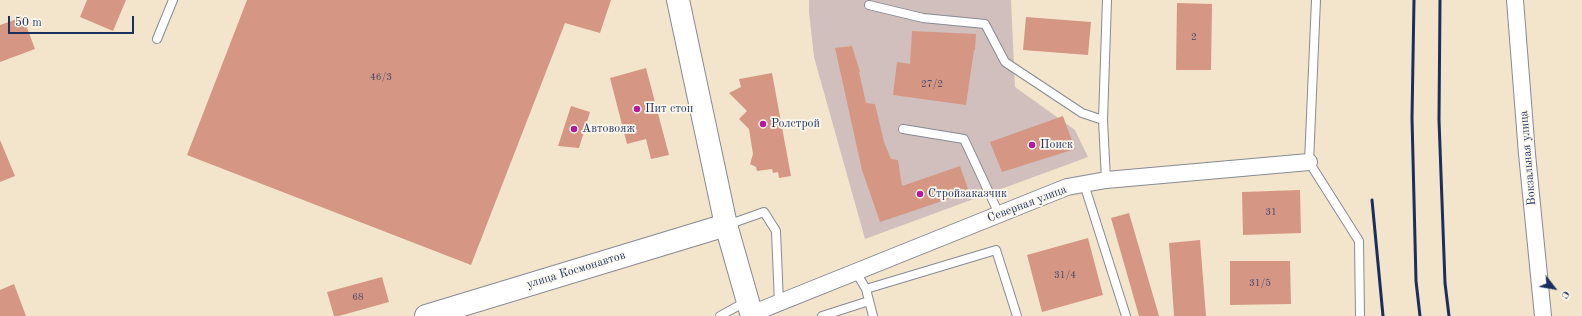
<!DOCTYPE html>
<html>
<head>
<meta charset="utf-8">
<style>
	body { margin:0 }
	#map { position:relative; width:1582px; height:316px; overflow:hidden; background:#f3e5cb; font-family:"Old Standard TT",serif }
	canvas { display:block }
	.north { position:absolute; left:1534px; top:268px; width:40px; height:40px; -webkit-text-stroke:3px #fbf7ec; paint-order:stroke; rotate:121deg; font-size:11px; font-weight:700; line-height:16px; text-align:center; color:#1b2f5e }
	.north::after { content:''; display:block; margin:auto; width:14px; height:18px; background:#1b2f5e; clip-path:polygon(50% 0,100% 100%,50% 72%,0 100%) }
	.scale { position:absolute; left:8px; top:16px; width:126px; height:18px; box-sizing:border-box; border:2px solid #1b2f5e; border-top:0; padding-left:5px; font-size:12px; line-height:14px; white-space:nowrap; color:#1b2f5e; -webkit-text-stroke:3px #fbf7ec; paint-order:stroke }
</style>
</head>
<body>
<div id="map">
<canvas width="1582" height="316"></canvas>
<div class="north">С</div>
<div class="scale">50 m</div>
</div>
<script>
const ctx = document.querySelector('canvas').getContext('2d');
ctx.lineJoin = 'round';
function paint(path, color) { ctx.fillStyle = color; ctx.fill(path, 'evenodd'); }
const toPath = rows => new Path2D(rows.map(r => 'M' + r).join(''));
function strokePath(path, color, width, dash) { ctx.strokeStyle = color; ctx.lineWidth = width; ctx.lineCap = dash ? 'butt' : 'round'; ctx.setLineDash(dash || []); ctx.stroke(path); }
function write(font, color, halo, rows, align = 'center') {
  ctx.font = font + ' "Old Standard TT",serif'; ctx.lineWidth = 3.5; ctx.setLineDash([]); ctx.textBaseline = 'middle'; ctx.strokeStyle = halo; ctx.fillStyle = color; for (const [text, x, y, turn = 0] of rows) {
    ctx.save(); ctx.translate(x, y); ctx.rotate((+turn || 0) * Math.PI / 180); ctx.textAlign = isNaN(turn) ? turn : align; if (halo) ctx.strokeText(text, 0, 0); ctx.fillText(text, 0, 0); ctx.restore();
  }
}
const industrial = toPath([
	[809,0,1011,0,1015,87,1075,130,1088,157,865,239,814,57,809,12]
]);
const building = toPath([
	[87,0,126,0,113,31,80,17],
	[247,0,611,0,600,33,565,23,471,265,187,155],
	[1177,3,1212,4,1211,70,1176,70],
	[23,17,35,49,0,62,0,25],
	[1026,17,1091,22,1088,55,1023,50],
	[912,31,976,34,975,50,974,50,966,105,893,95,897,62,910,64],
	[852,46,860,72,859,72,866,103,875,104,884,142,891,159,898,160,902,186,960,166,969,192,880,222,862,170,835,48],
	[646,68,669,155,651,159,646,139,627,144,610,78],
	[772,73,791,176,779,178,778,172,773,173,772,169,757,171,756,167,750,164,753,154,749,129,739,119,747,111,729,93,741,87,739,79],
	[571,106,590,112,579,148,558,146],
	[1063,116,1075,149,1002,172,990,142],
	[0,140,15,176,0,182],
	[1300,190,1301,233,1243,235,1242,192],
	[1129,213,1159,316,1139,316,1111,218],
	[1088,238,1103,295,1042,312,1027,255],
	[1200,240,1206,316,1174,316,1169,243],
	[1230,261,1290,261,1291,304,1230,305],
	[382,277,389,302,339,316,334,316,327,292],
	[14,284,26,316,0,316,0,290]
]);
const service = toPath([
	[1316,0,1309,162,1359,241,1360,316],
	[869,5,923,18,985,24,1005,62,1082,113,1103,120,1106,180],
	[157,39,173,0],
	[1103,120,1107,0],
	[903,129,964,139,999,214],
	[1084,184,1126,316],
	[727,225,764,212,776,231,779,303],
	[856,272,866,289,873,316],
	[866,289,996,250,1017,316],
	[720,316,747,301],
	[822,316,869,301]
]);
const minor = toPath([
	[1515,0,1527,154,1543,316],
	[751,314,1067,187,1106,180,1309,162]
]);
const secondary = toPath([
	[678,0,726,225,752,316],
	[426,316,726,225]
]);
const rail = toPath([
	[1414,0,1412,118,1416,281,1420,316],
	[1440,0,1439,120,1445,283,1449,316],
	[1372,200,1383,316]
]);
const markers = [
	[637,109,4,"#b5179e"],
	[763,124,4,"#b5179e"],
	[574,129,4,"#b5179e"],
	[1032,145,4,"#b5179e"],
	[920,194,4,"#b5179e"]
];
const numberNames = [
	["2",1194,37],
	["46/3",381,77],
	["27/2",932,84],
	["31",1271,212],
	["31/4",1065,275],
	["31/5",1260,283],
	["68",358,297]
];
const poiNames = [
	["Пит стоп",645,109],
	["Ролстрой",771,124],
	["Автовояж",582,129],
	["Поиск",1040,145],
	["Стройзаказчик",928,194]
];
const streetNames = [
	["Вокзальная улица",1528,158,-95],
	["Северная улица",1027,204,-21],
	["улица Космонавтов",576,270,-17]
];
paint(industrial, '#d1bfbd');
paint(building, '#d59784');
strokePath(service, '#878a94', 10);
strokePath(minor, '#878a94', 18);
strokePath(secondary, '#878a94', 24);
strokePath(service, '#fff', 8);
strokePath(minor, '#fff', 16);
strokePath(secondary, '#fff', 22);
strokePath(rail, '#1b2f5e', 3);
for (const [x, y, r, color] of markers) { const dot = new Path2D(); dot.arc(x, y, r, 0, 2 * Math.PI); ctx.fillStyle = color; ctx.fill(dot); strokePath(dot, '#fbf7ec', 1.5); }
write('10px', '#4a4968', null, numberNames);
write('12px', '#1b2f5e', '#fbf7ec', poiNames, 'left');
write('12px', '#1b2f5e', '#fbf7ec', streetNames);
</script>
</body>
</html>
